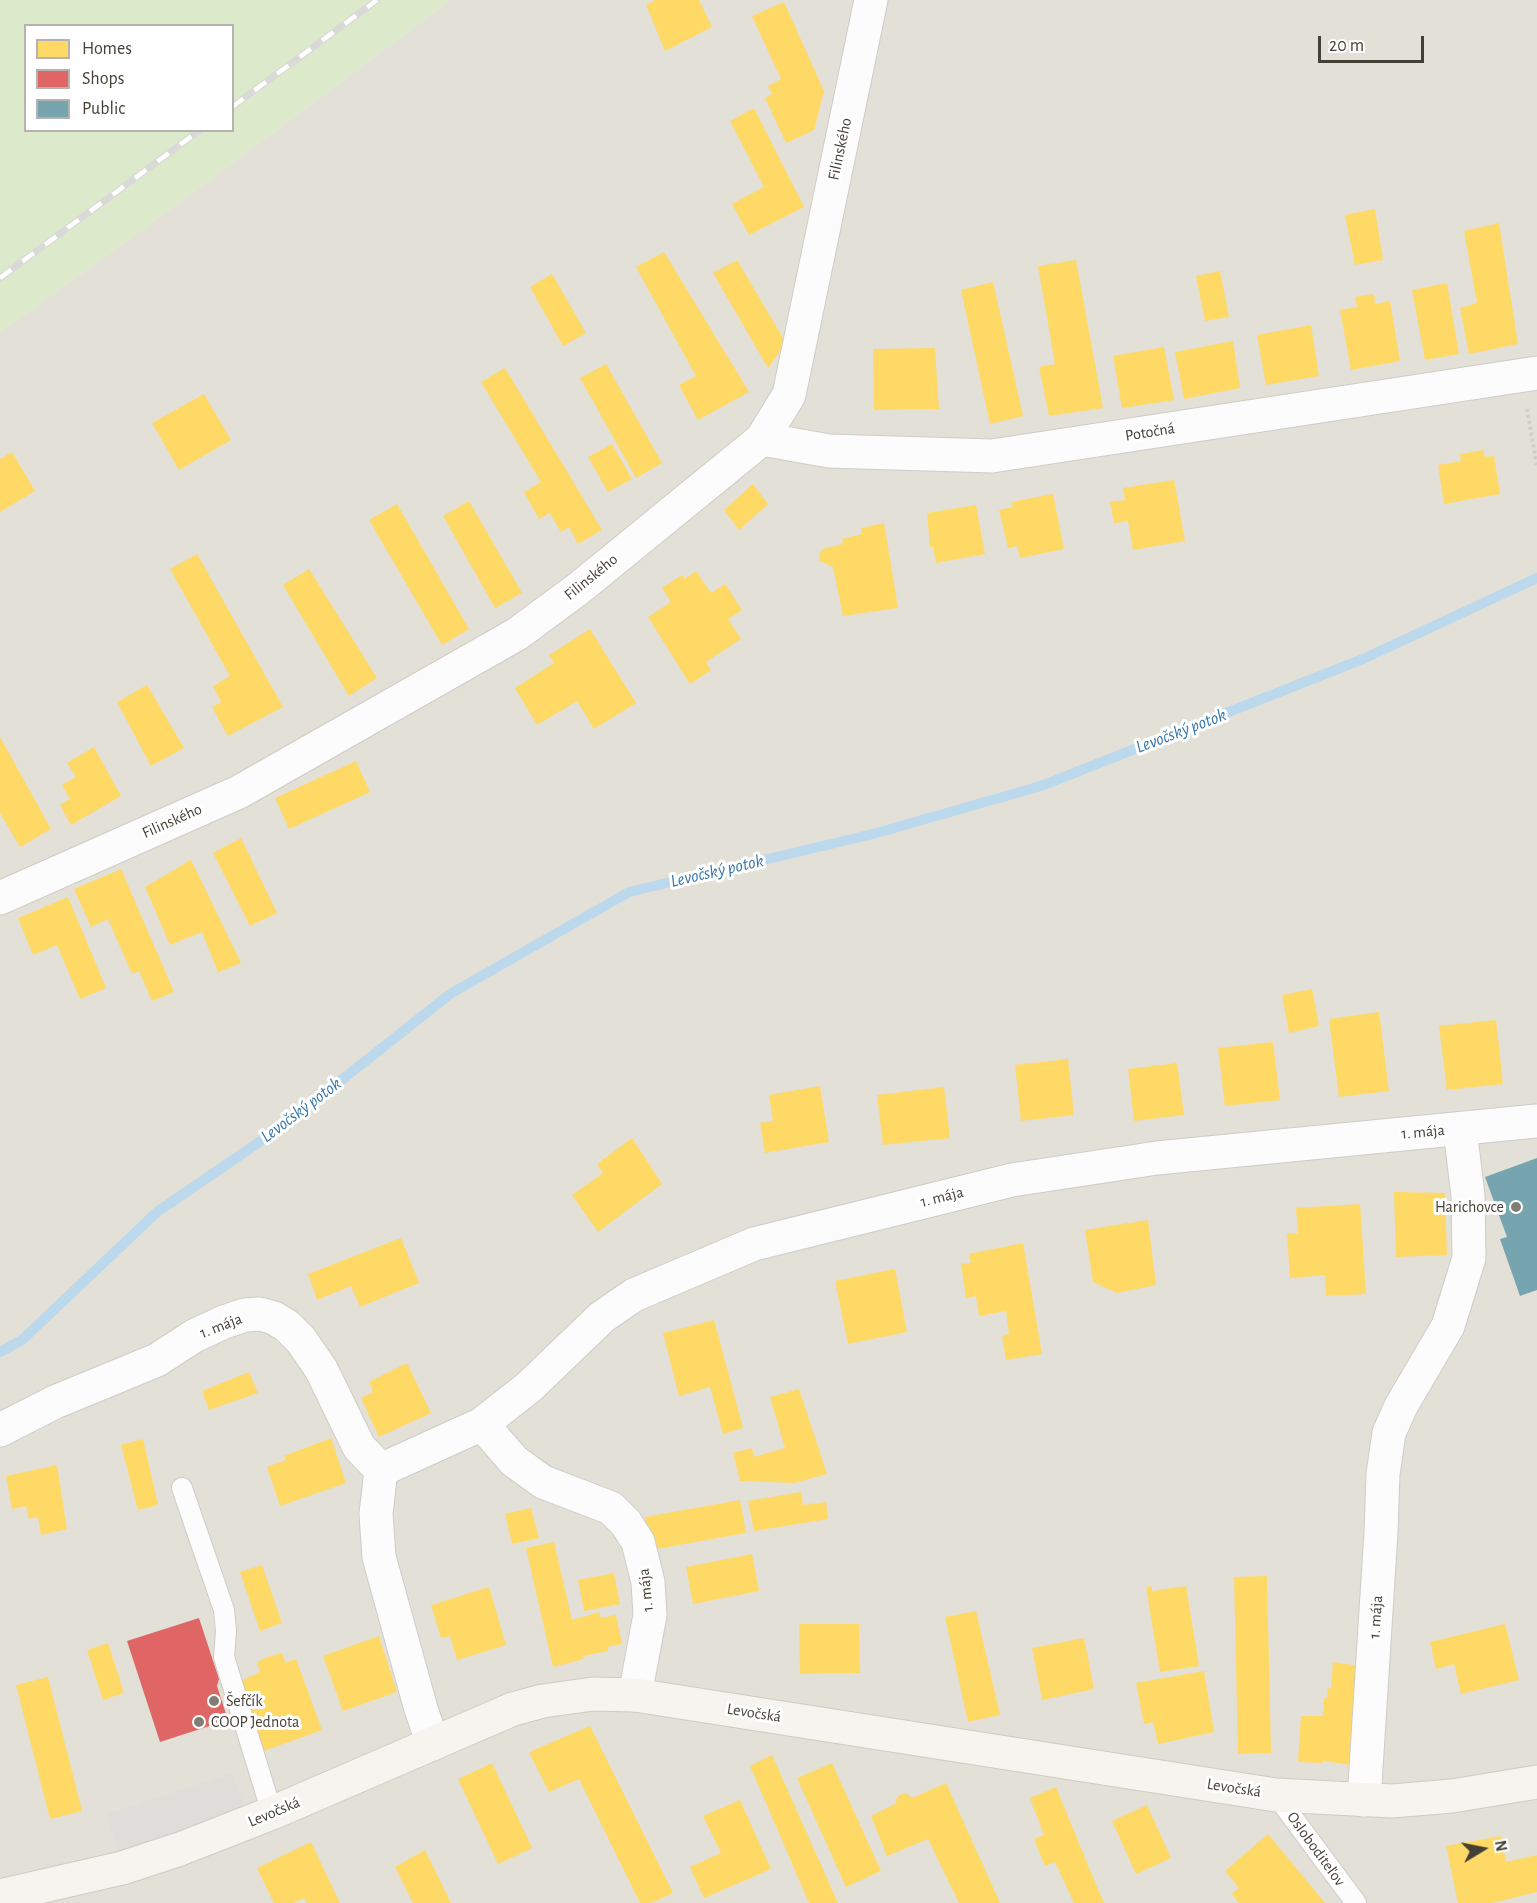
<!DOCTYPE html>
<html>
<head>
<meta charset="utf-8">
<style>
	body { margin:0 }
	#map { position:relative; width:1537px; height:1903px; overflow:hidden; background:#f0eeea; font-family:"Alegreya Sans",sans-serif }
	canvas { display:block }
	.legend { position:absolute; left:24px; top:24px; width:210px; height:108px; box-sizing:border-box; background:#fff; border:2px solid #b5b3af; margin:0; padding:8px 10px; list-style:none; font-size:18px; color:#454036 }
	.legend li { display:flex; align-items:center; gap:12px; height:30px }
	.legend b { width:30px; border:2px solid #b5b3af }
	.north { position:absolute; left:1453px; top:1819px; width:60px; height:60px; -webkit-text-stroke:4px #fff; paint-order:stroke; rotate:80deg; font-size:16px; font-weight:700; line-height:24px; text-align:center; color:#454036 }
	.north::after { content:''; display:block; margin:auto; width:21px; height:27px; background:#454036; clip-path:polygon(50% 0,100% 100%,50% 72%,0 100%) }
	.scale { position:absolute; left:1318px; top:36px; width:106px; height:27px; box-sizing:border-box; border:3px solid #454036; border-top:0; padding-left:8px; font-size:18px; line-height:21px; white-space:nowrap; color:#454036; -webkit-text-stroke:4px #fff; paint-order:stroke }
</style>
</head>
<body>
<div id="map">
<canvas width="1537" height="1903"></canvas>
<ul class="legend">
<li><b style="height:16px;background:#ffd966"></b>Homes</li>
<li><b style="height:16px;background:#e06666"></b>Shops</li>
<li><b style="height:16px;background:#76a5af"></b>Public</li>
</ul>
<div class="north">N</div>
<div class="scale">20 m</div>
</div>
<script>
const ctx = document.querySelector('canvas').getContext('2d');
ctx.lineJoin = 'round';
function paint(path, color) { ctx.fillStyle = color; ctx.fill(path, 'evenodd'); }
const toPath = rows => new Path2D(rows.map(r => 'M' + r).join(''));
function strokePath(path, color, width, dash) { ctx.strokeStyle = color; ctx.lineWidth = width; ctx.lineCap = dash ? 'butt' : 'round'; ctx.setLineDash(dash || []); ctx.stroke(path); }
function write(font, color, halo, rows, align = 'center') {
  ctx.font = font + ' "Alegreya Sans",sans-serif'; ctx.lineWidth = 6; ctx.setLineDash([]); ctx.textBaseline = 'middle'; ctx.strokeStyle = halo; ctx.fillStyle = color; for (const [text, x, y, turn = 0] of rows) {
    ctx.save(); ctx.translate(x, y); ctx.rotate((+turn || 0) * Math.PI / 180); ctx.textAlign = isNaN(turn) ? turn : align; if (halo) ctx.strokeText(text, 0, 0); ctx.fillText(text, 0, 0); ctx.restore();
  }
}
const residential = toPath([
	[451,0,1537,0,1537,1903,0,1903,0,332,146,227]
]);
const green = toPath([
	[0,0,451,0,146,227,0,332],
	[26,26,232,26,232,130,26,130]
]);
const parking = toPath([
	[232,1773,250,1822,122,1868,107,1814]
]);
const homes = toPath([
	[655,0,699,0,712,27,665,51,646,5],
	[784,2,824,91,814,130,786,143,765,98,772,94,768,86,781,79,752,16],
	[754,108,804,207,749,235,732,204,764,187,730,121],
	[1375,209,1383,260,1355,265,1345,215],
	[1499,223,1518,344,1469,354,1460,308,1477,303,1464,231],
	[664,252,749,392,698,420,679,385,696,376,636,267],
	[737,260,786,343,768,368,713,273],
	[1076,260,1103,408,1049,416,1039,367,1055,364,1038,266],
	[1220,271,1229,317,1205,321,1196,276],
	[552,274,586,333,563,346,530,287],
	[993,282,1023,416,990,424,961,290],
	[1447,283,1459,354,1425,360,1412,290],
	[1374,294,1375,304,1390,301,1400,361,1351,370,1340,310,1357,307,1355,297],
	[1311,325,1319,376,1266,385,1257,335],
	[1233,341,1240,388,1184,399,1175,352],
	[1164,347,1174,400,1122,408,1113,356],
	[935,348,939,409,874,410,873,349],
	[606,364,662,463,636,478,580,378],
	[505,368,602,530,578,544,569,527,561,532,550,513,539,519,524,492,541,482,481,382],
	[204,394,231,440,179,470,152,423],
	[612,444,632,479,608,492,588,457],
	[1483,450,1485,457,1494,456,1500,494,1444,504,1438,465,1461,461,1460,454],
	[12,452,35,491,0,512,0,459],
	[1174,480,1185,541,1133,550,1128,521,1114,523,1110,502,1125,500,1123,488],
	[753,484,768,504,739,530,724,510],
	[1053,494,1064,549,1020,558,1017,546,1008,548,999,510,1013,507,1011,502],
	[469,501,522,593,495,608,443,516],
	[397,504,469,629,442,645,369,520],
	[976,505,985,554,936,563,933,547,930,547,927,513],
	[884,523,898,608,843,616,833,567,820,561,819,554,823,549,843,544,842,539,862,534,861,528],
	[197,554,283,707,228,736,212,707,221,702,213,686,230,676,170,569],
	[309,569,377,678,349,696,283,585],
	[696,571,711,593,725,584,742,610,728,619,741,639,706,662,711,670,690,684,648,617,671,602,662,588,682,575,685,579],
	[590,629,636,703,594,729,577,701,537,725,515,688,554,663,549,655],
	[147,685,184,748,151,766,117,702],
	[0,737,51,829,20,847,0,813],
	[94,747,121,796,71,825,60,805,70,799,62,785,76,777,67,763],
	[356,761,370,792,289,829,275,798],
	[241,838,277,913,250,926,213,853],
	[191,860,241,963,218,972,202,932,170,945,145,887],
	[121,869,174,992,152,1001,139,971,132,974,108,919,91,927,74,889],
	[68,897,106,988,80,999,57,945,33,955,18,918],
	[1312,989,1319,1026,1289,1033,1282,995],
	[1379,1012,1389,1091,1339,1097,1329,1019],
	[1496,1020,1503,1084,1447,1090,1439,1026],
	[1273,1042,1280,1100,1225,1106,1218,1048],
	[1068,1059,1074,1115,1021,1121,1015,1065],
	[1177,1063,1184,1115,1134,1121,1128,1069],
	[820,1086,829,1142,765,1153,760,1123,773,1121,769,1095],
	[944,1087,950,1138,883,1145,877,1095],
	[632,1138,662,1184,598,1232,572,1195,603,1173,597,1164],
	[1394,1192,1445,1193,1447,1255,1396,1257],
	[1360,1204,1366,1294,1326,1296,1325,1275,1290,1278,1287,1234,1298,1233,1296,1208],
	[1148,1220,1156,1285,1117,1293,1093,1282,1085,1230],
	[401,1238,419,1283,360,1307,351,1286,317,1300,308,1274],
	[1023,1243,1042,1354,1006,1360,1002,1336,1009,1334,1006,1311,979,1316,976,1296,966,1298,961,1264,971,1263,969,1254],
	[895,1269,907,1332,848,1344,835,1281],
	[714,1320,743,1428,723,1434,710,1387,679,1396,663,1333],
	[407,1363,431,1413,379,1437,361,1398,373,1392,369,1382],
	[249,1372,258,1393,209,1410,202,1391],
	[799,1389,827,1474,794,1483,740,1481,733,1453,752,1448,754,1457,785,1448,770,1397],
	[331,1438,346,1483,280,1506,267,1467,286,1460,284,1456],
	[143,1439,158,1505,138,1510,121,1445],
	[57,1465,67,1529,41,1535,38,1517,29,1519,26,1506,12,1509,6,1476],
	[801,1492,803,1505,826,1502,828,1519,754,1531,748,1501],
	[740,1500,746,1533,651,1550,645,1517],
	[531,1508,539,1538,512,1544,505,1514],
	[554,1542,572,1620,599,1612,601,1618,616,1615,622,1644,607,1647,608,1651,583,1656,584,1659,553,1667,526,1548],
	[752,1554,759,1591,693,1604,686,1567],
	[262,1565,282,1623,260,1631,240,1572],
	[614,1573,620,1604,584,1611,578,1580],
	[1267,1576,1271,1753,1238,1754,1234,1577],
	[1152,1586,1152,1591,1186,1586,1199,1666,1160,1672,1146,1587],
	[489,1587,506,1645,457,1660,450,1636,441,1638,431,1605],
	[976,1611,1000,1715,968,1722,945,1617],
	[799,1624,859,1624,860,1673,800,1674],
	[1505,1624,1519,1680,1461,1694,1454,1664,1436,1669,1430,1642],
	[379,1636,397,1692,343,1711,323,1656],
	[1084,1638,1094,1689,1042,1700,1032,1648],
	[108,1643,124,1693,103,1700,87,1650],
	[282,1653,286,1663,296,1659,322,1730,264,1751,238,1682,260,1672,257,1662,267,1657],
	[1333,1662,1359,1666,1350,1765,1323,1761,1322,1763,1298,1762,1301,1716,1323,1716,1324,1698,1327,1698,1328,1688,1331,1689],
	[1204,1671,1214,1732,1158,1744,1153,1722,1144,1724,1136,1683],
	[48,1677,82,1811,50,1819,16,1685],
	[590,1726,673,1893,651,1903,640,1903,579,1779,549,1792,529,1752],
	[772,1755,838,1903,809,1903,750,1766],
	[492,1763,532,1848,498,1864,458,1779],
	[832,1763,881,1871,846,1887,797,1778],
	[946,1783,1000,1903,959,1903,928,1839,887,1856,871,1816,897,1803,895,1800,900,1795,906,1793,912,1798],
	[1056,1787,1092,1875,1104,1903,1074,1903,1055,1862,1045,1866,1034,1839,1044,1835,1030,1798],
	[740,1800,771,1869,704,1898,690,1867,721,1853,703,1816],
	[1147,1805,1171,1858,1136,1874,1112,1821],
	[1268,1834,1325,1903,1239,1903,1232,1894,1239,1888,1225,1871],
	[1501,1836,1506,1862,1537,1855,1537,1892,1493,1903,1458,1903,1446,1846],
	[311,1842,340,1903,307,1903,304,1898,294,1903,274,1903,257,1868],
	[425,1850,451,1903,413,1903,395,1867]
]);
const shops = toPath([
	[199,1618,219,1679,217,1686,228,1720,160,1742,127,1641]
]);
const public = toPath([
	[1537,1158,1537,1290,1520,1296,1500,1239,1507,1237,1485,1177]
]);
const stream = toPath([
	[0,1352,22,1340,157,1212,290,1121,450,994,629,892,873,834,1041,786,1363,659,1537,578]
]);
const path = toPath([
	[1527,409,1537,466]
]);
const lane = toPath([
	[182,1488,224,1610,226,1631,224,1657,272,1813],
	[1276,1795,1356,1903]
]);
const street = toPath([
	[762,439,829,451,992,456,1537,373],
	[0,898,239,792,517,634,578,589,762,439,789,395,871,0],
	[482,1424,514,1461,543,1482,611,1508,626,1523,638,1542,648,1582,650,1615,635,1695],
	[0,1430,55,1402,157,1360,194,1336,224,1322,245,1315,260,1314,274,1318,287,1326,301,1340,321,1369,359,1447,381,1470],
	[381,1470,482,1424,529,1387,602,1317,634,1295,754,1244,1012,1180,1157,1158,1537,1121],
	[381,1470,376,1514,379,1557,421,1709,433,1744],
	[1364,1800,1381,1532,1383,1474,1389,1433,1401,1406,1448,1326,1469,1258,1468,1196,1460,1129]
]);
const secondary = toPath([
	[0,1896,122,1868,180,1849,272,1813,513,1709,543,1701,593,1694,635,1695,1276,1795,1392,1801,1452,1796,1537,1782]
]);
const rail = toPath([
	[232,107,377,0],
	[0,278,200,130]
]);
const markers = [
	[1516,1207,6,"#817d75"],
	[214,1701,6,"#817d75"],
	[199,1722,6,"#817d75"]
];
const streetNames = [
	["Filinského",840,149,-78],
	["Potočná",1150,432,-9],
	["Filinského",591,577,-39],
	["Filinského",172,821,-24],
	["1. mája",1423,1132,-5],
	["1. mája",942,1197,-14],
	["1. mája",221,1326,-21],
	["1. mája",646,1590,-96],
	["1. mája",1376,1617,-86],
	["Levočská",754,1713,9],
	["Levočská",1234,1788,9],
	["Levočská",274,1812,-23],
	["Osloboditeľov",1316,1849,54]
];
const poiNames = [
	["Harichovce",1504,1207,"right"],
	["Šefčík",226,1701],
	["COOP Jednota",211,1722]
];
const waterNames = [
	["Levočský potok",1181,731,-21],
	["Levočský potok",717,871,-13],
	["Levočský potok",301,1110,-37]
];
paint(residential, '#e3e0d7');
paint(green, '#dce9cb');
paint(parking, '#dfddda');
paint(homes, '#ffd966');
paint(shops, '#e06666');
paint(public, '#76a5af');
strokePath(stream, '#bcd8ec', 10);
strokePath(lane, '#ceccc7', 22);
strokePath(street, '#ceccc7', 35);
strokePath(secondary, '#cecbc1', 35);
strokePath(path, '#d0cecb', 4, [3, 3]);
strokePath(lane, '#fdfcfc', 20);
strokePath(street, '#fdfcfc', 33);
strokePath(secondary, '#f6f4ef', 33);
strokePath(rail, '#d9d9d8', 7);
strokePath(rail, '#fff', 4.5, [14]);
for (const [x, y, r, color] of markers) { const dot = new Path2D(); dot.arc(x, y, r, 0, 2 * Math.PI); ctx.fillStyle = color; ctx.fill(dot); strokePath(dot, '#fff', 2); }
write('16px', '#454036', '#fff', streetNames);
write('16px', '#454036', '#fff', poiNames, 'left');
write('italic 18px', '#3476ac', '#fff', waterNames);
</script>
</body>
</html>
